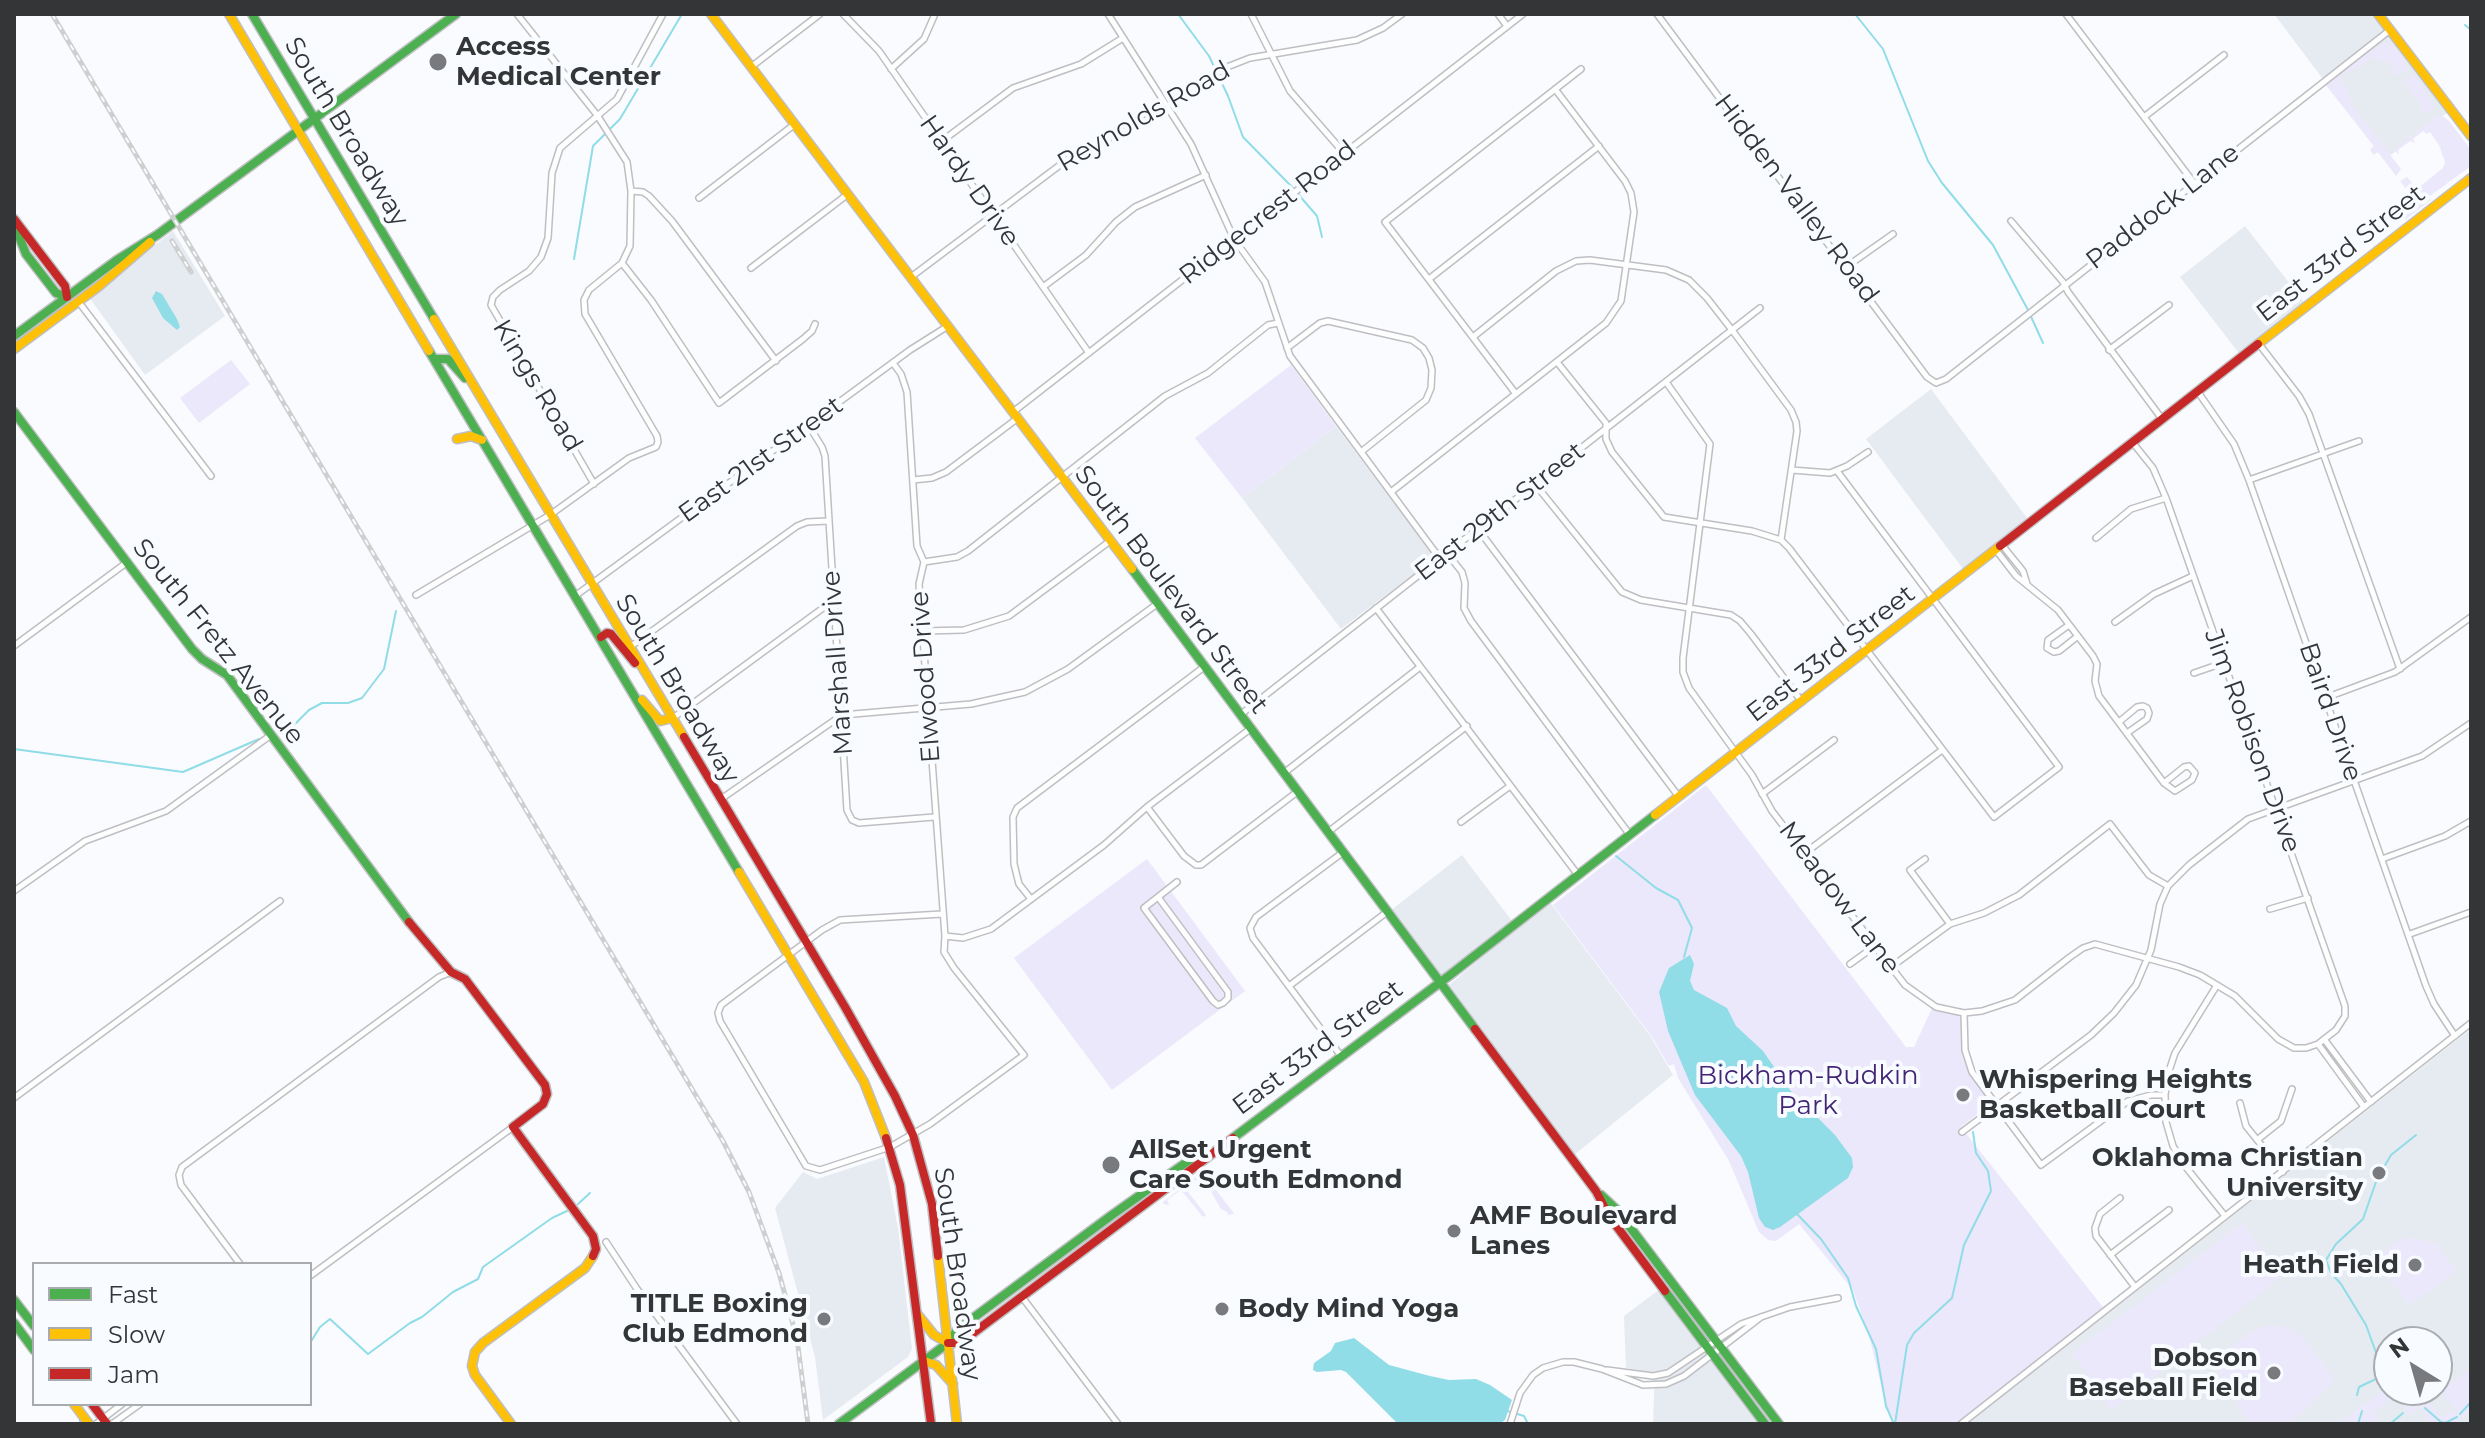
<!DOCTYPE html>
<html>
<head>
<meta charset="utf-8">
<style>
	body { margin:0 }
	#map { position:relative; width:2485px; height:1438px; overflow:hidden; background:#f9fbfe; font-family:Montserrat,sans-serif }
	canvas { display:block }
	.frame { position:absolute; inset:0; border:16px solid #333537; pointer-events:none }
	.legend { position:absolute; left:32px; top:1262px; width:280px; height:144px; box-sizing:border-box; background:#f8fbff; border:2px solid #a9acaf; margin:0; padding:10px 14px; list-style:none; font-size:24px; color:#333537 }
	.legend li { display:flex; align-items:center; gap:16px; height:40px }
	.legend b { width:40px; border:2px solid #a9acaf }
	.north { position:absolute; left:2373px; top:1326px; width:80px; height:80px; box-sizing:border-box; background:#f8fbff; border:2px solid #a9acaf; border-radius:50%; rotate:323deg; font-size:22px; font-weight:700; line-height:32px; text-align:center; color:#333537 }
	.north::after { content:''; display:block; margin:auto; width:28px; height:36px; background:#787a7d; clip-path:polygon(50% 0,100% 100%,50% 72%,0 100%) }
</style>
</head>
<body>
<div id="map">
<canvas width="2485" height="1438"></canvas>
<div class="frame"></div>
<ul class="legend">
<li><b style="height:10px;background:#4caf50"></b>Fast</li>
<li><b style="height:10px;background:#ffc107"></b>Slow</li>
<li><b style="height:10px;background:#c62828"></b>Jam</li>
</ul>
<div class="north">N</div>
</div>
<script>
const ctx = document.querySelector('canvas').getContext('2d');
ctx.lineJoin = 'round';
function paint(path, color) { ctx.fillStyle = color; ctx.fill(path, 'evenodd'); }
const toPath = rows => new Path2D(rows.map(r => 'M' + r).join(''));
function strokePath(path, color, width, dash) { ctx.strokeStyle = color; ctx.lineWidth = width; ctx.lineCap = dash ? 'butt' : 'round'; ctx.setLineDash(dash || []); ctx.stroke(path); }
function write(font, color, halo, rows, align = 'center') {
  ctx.font = font + ' Montserrat,sans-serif'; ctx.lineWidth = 8; ctx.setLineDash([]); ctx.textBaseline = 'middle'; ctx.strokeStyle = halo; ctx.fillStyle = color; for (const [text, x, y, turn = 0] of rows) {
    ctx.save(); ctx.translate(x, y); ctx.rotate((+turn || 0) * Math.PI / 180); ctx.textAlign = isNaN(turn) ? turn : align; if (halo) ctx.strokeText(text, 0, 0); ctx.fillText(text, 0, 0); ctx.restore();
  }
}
const built = toPath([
	[2274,14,2378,14,2451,110,2384,160],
	[2245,226,2307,306,2242,357,2180,277],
	[173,231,225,316,145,375,89,297],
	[1931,389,2030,522,1966,573,1866,439],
	[1336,426,1435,558,1341,629,1242,498],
	[1462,855,1512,921,1442,978,1390,911],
	[1549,901,1651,1037,1673,1075,1574,1155,1449,985],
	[2471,1029,2471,1424,1967,1424],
	[2389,1342,2437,1342,2437,1390,2389,1390],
	[884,1157,898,1228,912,1349,908,1357,823,1420,815,1357,775,1208,803,1172,817,1179],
	[1660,1289,1762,1424,1653,1424,1655,1373,1626,1368,1624,1316]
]);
const green = toPath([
	[2384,43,2392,44,2404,60,2407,69,2395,76,2391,72,2395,69,2388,60,2384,63,2373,57,2346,75,2345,69],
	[2411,75,2419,80,2435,107,2425,114,2419,109,2422,106,2405,83,2400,84],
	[2335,76,2339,77,2348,90,2351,104,2401,169,2396,176,2378,152,2374,155,2370,150,2374,146,2325,84],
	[2440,114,2449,121,2471,150,2471,166,2423,201,2432,199,2405,220,2402,217,2420,203,2417,203,2400,181,2407,177,2417,189,2443,168,2445,162,2439,145,2430,132,2427,134,2423,131,2413,139,2415,143,2410,141,2398,150,2399,155,2394,149],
	[231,360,250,384,199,423,180,398],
	[1291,365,1336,426,1242,498,1195,438],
	[1706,785,1906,1047,1914,1047,1933,1006,1964,1013,1969,1066,1993,1102,1961,1127,2106,1311,1958,1424,1897,1424,1886,1406,1869,1335,1853,1290,1799,1224,1776,1241,1768,1240,1759,1232,1729,1161,1678,1078,1674,1064,1669,1066,1652,1037,1553,905],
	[1147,859,1245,991,1112,1090,1014,958],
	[1202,1172,1234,1213,1233,1214,1228,1215,1227,1212,1221,1209,1208,1186,1195,1180,1185,1188,1206,1215,1203,1217,1181,1190,1167,1200,1169,1205,1163,1204,1163,1202],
	[2242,1223,2282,1276,2112,1410,2072,1354],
	[2413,1238,2436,1244,2456,1271,2413,1303,2407,1302,2375,1259,2401,1239],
	[2266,1326,2283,1326,2301,1334,2334,1378,2333,1383,2299,1415,2286,1424,2249,1424,2214,1363,2216,1357,2253,1331],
	[2468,1371,2471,1375,2471,1413,2462,1419,2439,1387,2457,1380],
	[2389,1386,2389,1390,2400,1390,2373,1413,2381,1424,2338,1424],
	[2424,1396,2441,1418,2453,1410,2464,1424,2431,1424,2419,1406,2409,1416,2404,1408,2419,1398,2419,1406,2421,1397]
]);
const water = toPath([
	[156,291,162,294,177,319,180,327,177,330,163,318,152,298],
	[1690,955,1694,964,1690,981,1694,990,1727,1008,1736,1026,1763,1051,1790,1090,1835,1135,1852,1158,1853,1167,1848,1178,1780,1227,1773,1230,1765,1227,1759,1218,1748,1172,1741,1156,1695,1095,1668,1031,1659,992,1669,968],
	[1354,1338,1389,1365,1430,1376,1449,1380,1476,1379,1490,1385,1512,1400,1505,1420,1499,1424,1398,1424,1346,1372,1341,1370,1317,1372,1313,1370,1314,1363,1331,1351,1335,1343]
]);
const stream = toPath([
	[1178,14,1209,56,1228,96,1243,137,1294,189],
	[1855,14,1883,49,1928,161,1942,183,1993,245,2028,310,2043,343],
	[2465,25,2471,30],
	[1298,194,1317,216,1322,237],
	[574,259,593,146,620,119,682,14],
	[279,732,294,725,309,710,322,703,348,703,362,698,384,669,396,611],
	[14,749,183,772,259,739],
	[1616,856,1656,888,1678,900,1692,928,1684,957],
	[578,1204,590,1193],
	[1797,1214,1821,1239,1848,1278,1856,1306,1876,1349,1886,1406,1894,1424],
	[310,1343,320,1327,330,1319,368,1354,410,1323,422,1317,453,1292,478,1279,483,1267,552,1218,567,1211],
	[2357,1395,2359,1387,2378,1378,2382,1369,2366,1325,2341,1284,2331,1273,2326,1260,2336,1244,2363,1219,2377,1179,2391,1155,2416,1135],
	[125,1404,131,1404],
	[2425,1408,2441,1422,2445,1423,2457,1417],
	[1507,1411,1524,1416,1528,1424],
	[2460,1414,2471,1402],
	[80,1417,80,1424],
	[1895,1424,1907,1345,1914,1333,1952,1298,1964,1245,1991,1191,1988,1171,1976,1153,1973,1132],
	[2358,1424,2362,1411],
	[2390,1424,2403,1413]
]);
const street = toPath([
	[843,14,879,51,1089,353],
	[1108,14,1191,144,1234,239,1265,282,1290,356,1435,552,1454,562,1462,572,1465,583,1464,608,1471,621,1630,835],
	[1251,14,1290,91,1344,153],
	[1498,14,1507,26],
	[1657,14,1927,377,1936,383,1946,379,2390,30],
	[2066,14,2194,183],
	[751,67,820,14],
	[891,69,924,39,935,14],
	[2144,117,2224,55],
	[942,141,1013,88,1081,64,1123,38],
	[631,191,643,192,649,196,672,221,776,361],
	[699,198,795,124],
	[2011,221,2063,282,2068,292,2162,419],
	[622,263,651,300,719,403,803,339,812,331,815,324],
	[1846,267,1893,234],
	[751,268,848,194],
	[911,277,1072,156,1143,122,1227,67,1250,58,1357,40,1383,28,1402,14],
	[1429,279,1599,146],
	[1043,287,1086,255,1116,222,1135,207,1206,175],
	[78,301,211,476],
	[1473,337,1556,271,1576,261,1590,260,1666,270,1689,280,1707,298,1732,330,1791,410,1796,422,1797,431,1781,540],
	[2259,344,2299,396,2309,414,2400,669],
	[1287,348,1320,323,1328,321,1412,340,1423,348,1429,358,1432,370,1431,388,1426,400,1361,452],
	[2109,350,2169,305],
	[1557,362,1606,423,1606,439,1612,452,1664,517,1752,531,1781,540,1789,548,1994,817,2059,767,1837,471],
	[893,363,901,374,907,392,917,546,924,562],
	[1666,382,1710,444,1683,658,1683,672,1689,688,1752,775,1772,811,1905,985,1936,1007,1964,1013,1982,1011,2015,1000,2070,957,2083,948,2095,944,2179,967,2200,975,2235,996,2278,1039,2294,1048,2306,1048,2318,1044,2336,1030,2345,1016,2345,1006,2166,498,2153,468,2133,443],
	[2198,392,2234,444,2249,480,2426,986,2434,1004,2455,1036],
	[1516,394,1385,222,1581,69],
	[1013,412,1523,14],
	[809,426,822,447,825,456,847,810,852,820,859,823,934,817],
	[1792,470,1830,473,1847,466,1868,452],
	[913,480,932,478,946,472,1018,418],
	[2249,480,2359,441],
	[594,484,491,305,493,297,500,290,529,271,541,257,548,238,552,173,560,148,617,99,663,14],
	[1535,484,1622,592,1641,600,1731,615,1740,621,1751,634,1802,702],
	[1391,492,1606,323,1621,301,1634,212,1631,193,1625,181,1555,89],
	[1478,529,1679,797],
	[2096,538,2131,509,2166,498],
	[2002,545,2023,571,2027,584],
	[1996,550,2016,576,2058,610,2093,656,2097,664,2095,681,2099,696,2164,783,2184,767,2189,766,2195,773,2192,780,2175,791,2164,783],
	[924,562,919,584,945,936,944,952,954,968,1024,1055,930,1124,890,1147,820,1170,806,1166,720,1021,718,1013,721,1005,822,930,840,920,942,914],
	[924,562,957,557,968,551,1165,396,1208,373,1268,325,1278,323],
	[416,595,550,515,629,458,656,447,658,442,657,436,585,314,584,300,589,290,622,263,630,246,631,191,627,162,597,115,517,14],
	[575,596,910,350,948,326],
	[1376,608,1578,875],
	[2115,622,2154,594,2193,576],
	[2069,625,2048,640,2047,648,2054,652,2059,651,2078,636],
	[923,631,964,630,1009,616,1110,541],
	[14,646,126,563],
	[630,647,797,526,807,522,828,521],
	[2194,673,2223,663],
	[2325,698,2395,672,2471,617],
	[1240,715,1760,308],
	[673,718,823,608,835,603],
	[2119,722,2137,707,2143,706,2147,708,2149,713,2147,719,2127,733],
	[1284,773,1420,667],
	[1762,794,1834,740],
	[721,799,842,715,971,704,1025,692,1068,669,1157,604],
	[1147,807,1184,856,1196,865,1201,865,1297,792],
	[1461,822,1510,786],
	[1328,832,1467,726],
	[1805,853,1942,750],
	[1925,859,1910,870,1950,924],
	[2382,859,2445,836,2471,821],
	[14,891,85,841,166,811,271,735],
	[1158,897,1228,992,1228,998,1223,1003,1218,1005,1213,1001,1144,908,1177,882],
	[1031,899,1019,884,1014,864,1013,817,1017,808,1204,667],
	[2270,909,2308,898],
	[2410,934,2471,912],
	[945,936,963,938,991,929,1104,845,1147,807,1250,729],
	[1850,964,1875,946],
	[1891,967,1950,924,1984,913,2019,895,2110,824,2149,875,2168,886],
	[2217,985,2175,1053,2168,1074,2165,1095,2166,1122,2173,1146,2185,1166,2225,1216],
	[1289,986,1387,912],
	[1964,1013,1965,1050,1972,1072,2041,1165,2128,1101,2151,1095,2165,1095],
	[2324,1039,2371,1102],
	[2318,1044,2364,1107],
	[1341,1056,1253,938,1250,928,1256,917,1342,853],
	[14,1098,280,901],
	[2240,1103,2246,1126,2283,1172],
	[1962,1132,2091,1035,2114,1013,2136,985,2151,950,2160,904,2168,886,2189,865,2248,819,2422,756,2471,723],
	[2257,1140,2281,1121,2292,1089],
	[2120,1198,2100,1214,2095,1228,2096,1236,2135,1287],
	[606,1242,637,1289,737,1424],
	[2110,1255,2169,1210],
	[240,1264,181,1185,179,1175,182,1167,439,977,451,972],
	[310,1276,513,1127],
	[1022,1297,1118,1424],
	[1607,1370,1653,1376,1668,1373,1741,1324,1790,1307,1838,1298],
	[96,1424,122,1404],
	[112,1424,140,1404],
	[1510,1424,1520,1393,1533,1375,1543,1368,1563,1362,1574,1362,1602,1369,1643,1385,1666,1384,1684,1376,1761,1317],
	[1961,1424,2471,1023]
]);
const fast = toPath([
	[252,14,434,319],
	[14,224,26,254,56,293,67,297],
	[14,336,117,260,157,235,456,14],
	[429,351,739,872],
	[435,359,448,359,465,378],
	[14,412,192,649,202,659,227,675,409,922],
	[1132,569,1475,1029],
	[1233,1138,1450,975,1655,815],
	[1601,1195,1617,1210,1779,1424],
	[1665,1291,1765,1424],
	[14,1300,34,1326],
	[14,1323,34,1350],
	[839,1424,948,1343,957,1330,1112,1215,1201,1152,1210,1153]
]);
const slow = toPath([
	[229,14,429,351],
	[711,14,1132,569],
	[2378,14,2471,136],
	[434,319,684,737],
	[2258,344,2471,178],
	[14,349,99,286,150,242],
	[457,439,471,436,482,440],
	[642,700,660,721,672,718],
	[1655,815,2000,546],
	[739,872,864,1082,886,1138],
	[938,1256,957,1424],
	[918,1315,934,1335,948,1343],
	[924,1361,936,1365,953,1384],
	[74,1404,89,1424],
	[511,1424,475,1375,472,1366,475,1352,483,1343,585,1268,593,1256]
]);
const jam = toPath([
	[14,219,65,286,67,297],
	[2000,546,2258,344],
	[601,637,607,633,611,634,635,663],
	[684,737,845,1007,895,1096,913,1135,932,1204,938,1256],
	[409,922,451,972,465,979,545,1085,547,1094,543,1104,513,1127,593,1236,596,1249,593,1256],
	[1475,1029,1596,1191,1609,1216,1665,1291],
	[886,1138,900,1185,931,1424],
	[948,1343,960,1343,1233,1138],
	[92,1404,107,1424]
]);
const rail = toPath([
	[52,14,723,1141,749,1192,779,1273,797,1339,808,1424],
	[172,241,191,272]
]);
const markers = [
	[438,62,10,"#787a7d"],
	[1963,1095,8,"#787a7d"],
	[1111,1165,10,"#787a7d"],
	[2379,1173,8,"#787a7d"],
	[1454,1231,8,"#787a7d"],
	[2415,1265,8,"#787a7d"],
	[1222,1309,8,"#787a7d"],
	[824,1319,8,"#787a7d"],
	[2274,1373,8,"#787a7d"]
];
const poiNames = [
	["Access",456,47],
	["Medical Center",456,77],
	["Whispering Heights",1979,1080],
	["Basketball Court",1979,1110],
	["AllSet Urgent",1129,1150],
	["Care South Edmond",1129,1180],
	["Oklahoma Christian",2363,1158,"right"],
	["University",2363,1188,"right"],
	["AMF Boulevard",1470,1216],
	["Lanes",1470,1246],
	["Heath Field",2399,1265,"right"],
	["TITLE Boxing",808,1304,"right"],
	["Club Edmond",808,1334,"right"],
	["Body Mind Yoga",1238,1309],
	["Dobson",2258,1358,"right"],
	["Baseball Field",2258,1388,"right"]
];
const streetNames = [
	["Reynolds Road",1144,117,-30],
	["South Broadway",346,132,59],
	["Hardy Drive",969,181,55],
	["Hidden Valley Road",1796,199,53],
	["Paddock Lane",2163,207,-38],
	["Ridgecrest Road",1268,213,-38],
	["East 33rd Street",2341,254,-38],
	["Kings Road",537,386,59],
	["East 21st Street",761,460,-36],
	["East 29th Street",1500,512,-38],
	["South Boulevard Street",1171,590,53],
	["South Fretz Avenue",218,642,51],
	["East 33rd Street",1831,654,-38],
	["Marshall Drive",838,663,-94],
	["Elwood Drive",926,677,-94],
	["South Broadway",677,689,59],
	["Baird Drive",2330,712,71],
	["Jim Robison Drive",2252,741,70],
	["Meadow Lane",1839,898,53],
	["East 33rd Street",1318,1048,-37],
	["South Broadway",957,1274,82]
];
const parkNames = [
	["Bickham-Rudkin",1808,1076],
	["Park",1808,1106]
];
paint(built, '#e6ebf1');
paint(green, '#ece8fb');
paint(water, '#90dce7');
strokePath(stream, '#90dce7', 2);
strokePath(street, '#bebfc2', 8);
strokePath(fast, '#bebfc2', 11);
strokePath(slow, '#bebfc2', 11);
strokePath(jam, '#bebfc2', 11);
strokePath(street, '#fefeff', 5);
strokePath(fast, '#4caf50', 8);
strokePath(slow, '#ffc107', 8);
strokePath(jam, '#c62828', 8);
strokePath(rail, '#cecfcf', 5);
strokePath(rail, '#f8fbff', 2, [6]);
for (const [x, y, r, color] of markers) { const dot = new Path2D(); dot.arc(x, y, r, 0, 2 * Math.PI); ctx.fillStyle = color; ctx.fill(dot); strokePath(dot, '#f8fbff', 3); }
write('bold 26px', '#333537', '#f8fbff', poiNames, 'left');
write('26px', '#333537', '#f8fbff', streetNames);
write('26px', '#432575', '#f8fbff', parkNames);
</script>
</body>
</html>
